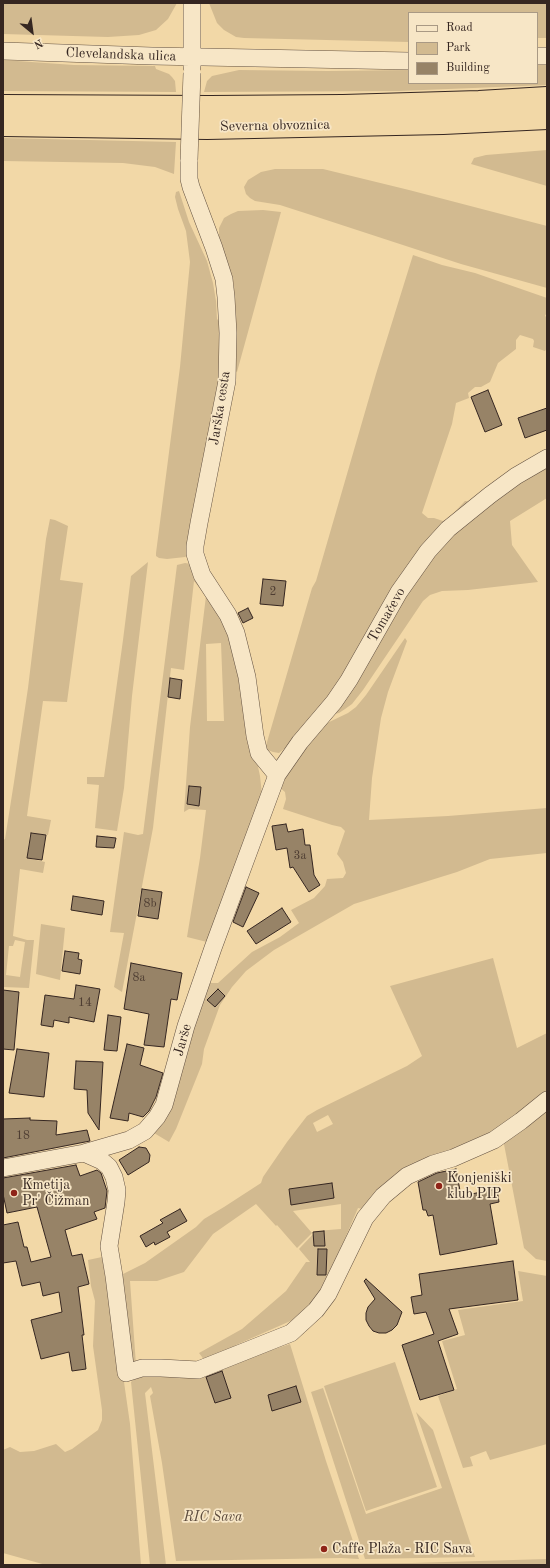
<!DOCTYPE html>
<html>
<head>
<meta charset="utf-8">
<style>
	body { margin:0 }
	#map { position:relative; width:550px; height:1568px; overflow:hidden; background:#f2d8a7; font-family:"Old Standard TT",serif }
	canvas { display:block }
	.frame { position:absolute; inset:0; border:4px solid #352621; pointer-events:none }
	.legend { position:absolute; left:408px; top:12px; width:130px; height:72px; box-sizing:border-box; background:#f7e6c6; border:1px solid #a99984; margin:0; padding:5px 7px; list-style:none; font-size:12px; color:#352621 }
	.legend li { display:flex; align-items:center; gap:8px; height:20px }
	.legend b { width:20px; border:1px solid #a99984 }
	.north { position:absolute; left:12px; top:12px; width:40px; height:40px; -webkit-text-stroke:3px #f7e6c6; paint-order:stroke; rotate:151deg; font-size:11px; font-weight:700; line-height:16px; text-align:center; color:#352621 }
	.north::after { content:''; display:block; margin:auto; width:14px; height:18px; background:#352621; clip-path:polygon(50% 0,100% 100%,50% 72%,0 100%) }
</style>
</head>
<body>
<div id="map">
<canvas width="550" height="1568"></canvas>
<div class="frame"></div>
<ul class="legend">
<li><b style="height:5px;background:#f7e6c6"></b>Road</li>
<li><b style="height:11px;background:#d2ba90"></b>Park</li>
<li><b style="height:11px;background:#978367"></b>Building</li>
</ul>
<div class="north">N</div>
</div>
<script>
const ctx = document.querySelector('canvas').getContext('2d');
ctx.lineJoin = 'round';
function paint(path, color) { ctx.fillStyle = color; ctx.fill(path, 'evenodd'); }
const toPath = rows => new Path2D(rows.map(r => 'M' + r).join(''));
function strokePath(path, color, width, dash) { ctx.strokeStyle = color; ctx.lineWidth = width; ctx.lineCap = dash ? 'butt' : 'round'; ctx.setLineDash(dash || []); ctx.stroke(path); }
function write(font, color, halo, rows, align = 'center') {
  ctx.font = font + ' "Old Standard TT",serif'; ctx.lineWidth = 3.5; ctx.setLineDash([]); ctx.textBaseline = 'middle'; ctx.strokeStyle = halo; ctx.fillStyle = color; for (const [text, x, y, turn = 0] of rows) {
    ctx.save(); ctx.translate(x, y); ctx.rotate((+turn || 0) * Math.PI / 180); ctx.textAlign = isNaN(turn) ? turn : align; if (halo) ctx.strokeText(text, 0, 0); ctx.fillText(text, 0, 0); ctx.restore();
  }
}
const green = toPath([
	[3,3,177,3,168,19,156,30,139,35,108,37,3,34],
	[209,3,547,3,547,38,537,38,537,13,409,13,409,42,244,38,236,37,224,30,217,23],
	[3,60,74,65,155,66,156,69,169,74,172,77,175,81,176,92,3,91],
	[547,63,547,85,399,91,204,92,207,81,212,76,239,70,328,71,409,70,409,83,537,83,537,64],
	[3,138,176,142,174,174,155,167,123,163,3,161],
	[547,150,547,186,471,164,474,158,486,155],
	[275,169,323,169,409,190,547,226,547,288,461,264,308,214,280,205,255,201,250,198,246,194,244,187,248,180,261,172],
	[179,191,189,222,207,261,213,283,216,301,217,319,219,321,223,360,188,555,185,557,167,559,159,558,156,556,156,553,180,367,190,262,186,231,178,209,175,197,176,192],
	[263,210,281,212,237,372,233,369,234,285,231,273,219,237,219,228,224,218,231,214,238,211],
	[413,255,442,265,475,273,547,298,547,314,545,315,547,320,547,348,545,351,533,347,534,341,533,339,520,335,516,340,516,349,498,363,490,382,481,387,475,387,468,393,469,398,456,403,452,424,422,513,428,518,434,518,443,521,448,519,465,501,474,502,339,686,285,748,279,753,273,752,265,749,312,588,316,581,376,374],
	[547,467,547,498,510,521,512,545,538,582,468,590,442,591,430,595,423,601,363,690,352,704,345,709,339,713,330,715,420,573,455,532,524,479],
	[50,519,55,520,68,526,60,580,83,583,67,702,43,701,27,816,51,820,48,835,30,833,27,858,45,862,43,873,20,869,13,936,27,940,34,940,29,988,3,987,3,840,5,839,14,782,28,688,46,539],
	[15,940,25,942,20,977,6,975,9,946,13,946],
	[148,562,132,696,124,788,117,831,95,828,99,785,87,784,87,777,104,777,123,640,131,576],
	[185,563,191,564,227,620,260,776,262,794,207,942,187,937,200,858,206,810,189,809,184,812,190,727,206,596,194,581,184,670,171,668,153,828,122,992,114,987,124,933,110,932,124,832,138,835,143,834,177,565],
	[221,643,224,721,207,721,206,644],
	[405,638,407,641,388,692,381,718,372,778,369,820,448,816,547,808,547,853,490,859,457,872,354,904,274,950,246,971,232,987,220,1005,204,1049,202,1064,176,1129,169,1142,154,1133,206,983,218,983,252,952,280,937,299,923,291,910,314,898,325,886,327,879,343,878,346,873,343,862,337,854,345,831,341,827,332,825,283,809,286,799,285,792,279,787,287,769,325,724,348,713,356,707,366,695],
	[41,924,65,928,60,980,36,974],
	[493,958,517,1048,547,1033,547,1097,367,1210,358,1208,343,1243,326,1291,295,1319,236,1345,223,1356,205,1361,199,1353,242,1329,286,1291,306,1262,310,1262,299,1249,316,1231,341,1229,341,1204,293,1211,312,1233,297,1248,277,1225,276,1226,256,1204,213,1234,184,1272,157,1281,130,1281,136,1365,128,1365,117,1277,145,1263,196,1227,204,1219,224,1207,261,1183,263,1177,287,1142,307,1116,317,1110,407,1066,422,1056,390,986],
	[328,1115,333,1124,317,1132,313,1123],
	[547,1104,547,1261,536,1259,524,1248,503,1139],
	[102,1257,122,1368,130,1424,141,1565,46,1565,3,1553,3,1450,10,1447,20,1452,34,1451,56,1444,65,1452,72,1449,98,1430,102,1420,102,1410,93,1346,95,1301,91,1286,88,1260],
	[518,1271,547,1276,547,1444,490,1460,486,1451,470,1457,473,1466,463,1468,438,1396,457,1389,442,1341,465,1335,458,1310,523,1301],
	[290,1344,326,1461,359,1559,341,1558,176,1561,162,1463,150,1396,153,1393,151,1387,145,1393,166,1565,150,1565,131,1382,140,1374,188,1378],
	[395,1362,437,1487,366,1511,324,1386],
	[323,1388,366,1514,442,1488,416,1412,433,1430,475,1557,365,1559,311,1392],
	[547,1559,547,1565,188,1565,412,1563]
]);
const building = toPath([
	[488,390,502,425,485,432,471,397,488,390],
	[547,408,547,430,525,438,518,418,547,408],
	[263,579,286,581,283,606,260,604,263,579],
	[248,608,253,618,243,623,238,613,248,608],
	[170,678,182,680,180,699,168,697,170,678],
	[189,786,201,787,199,806,187,804,189,786],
	[286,824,288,832,303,829,305,845,310,845,314,875,320,885,309,892,293,867,290,868,287,848,276,850,272,826,286,824],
	[31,833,46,835,42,860,27,858,31,833],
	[97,836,116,838,114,848,96,847,97,836],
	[246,887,259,893,243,927,233,922,246,887],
	[142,889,162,892,158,919,138,916,142,889],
	[73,896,104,901,102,915,71,910,73,896],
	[282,908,291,922,256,944,247,931,282,908],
	[65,951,79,953,78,959,82,960,80,974,62,971,65,951],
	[131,963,182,973,177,1000,171,999,164,1047,144,1045,149,1014,124,1009,131,963],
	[76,985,100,989,94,1022,69,1017,69,1023,54,1020,53,1027,41,1025,45,995,74,999,76,985],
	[218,989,225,996,215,1007,207,1000,218,989],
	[3,990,19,992,14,1050,3,1049,3,990],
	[108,1015,121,1017,117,1051,104,1050,108,1015],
	[127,1044,144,1048,140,1065,163,1073,156,1097,149,1111,143,1117,129,1113,128,1121,110,1118,127,1044],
	[17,1049,49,1053,44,1097,9,1093,17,1049],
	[76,1061,103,1062,99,1130,88,1113,87,1090,74,1089,76,1061],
	[30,1118,30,1120,57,1121,56,1135,87,1130,90,1141,3,1158,3,1119,30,1118],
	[139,1147,146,1148,150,1155,149,1162,128,1175,119,1160,139,1147],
	[76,1165,80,1176,97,1170,101,1173,107,1191,105,1208,94,1212,97,1219,65,1230,72,1256,82,1254,89,1284,78,1287,84,1335,82,1335,86,1369,72,1371,69,1352,41,1359,31,1320,62,1312,59,1292,43,1296,40,1282,22,1286,16,1261,3,1263,3,1225,18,1222,24,1247,27,1247,31,1262,51,1257,37,1207,7,1213,3,1194,3,1178,76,1165],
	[456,1169,461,1196,497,1189,499,1202,490,1204,497,1244,440,1255,433,1215,428,1216,426,1210,423,1210,418,1182,437,1173,456,1169],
	[332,1183,334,1198,291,1205,289,1189,332,1183],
	[180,1209,187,1221,167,1232,170,1237,155,1245,154,1242,146,1247,140,1236,163,1223,160,1220,180,1209],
	[324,1231,325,1246,314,1246,313,1232,324,1231],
	[318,1249,327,1249,326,1275,317,1275,318,1249],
	[513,1261,518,1300,449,1309,458,1334,438,1341,454,1390,420,1400,402,1345,434,1334,426,1312,414,1314,411,1297,422,1295,419,1274,513,1261],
	[366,1279,402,1312,397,1325,392,1330,386,1333,379,1333,373,1331,369,1326,366,1320,366,1313,368,1307,375,1299,364,1281,366,1279],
	[222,1371,231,1398,215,1403,206,1377,222,1371],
	[296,1386,301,1402,272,1411,268,1395,296,1386]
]);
const minor = toPath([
	[3,51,152,56,409,61],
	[537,56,547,56],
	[192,67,192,3],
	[189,160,189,179,191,187,214,248,224,279,226,297,228,333,227,381,199,523,195,546,195,554,202,575,228,615,236,633,247,677,255,736,259,753,277,775],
	[84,1153,102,1161,109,1167,114,1177,117,1190,116,1202,109,1246,114,1276,126,1373,142,1368,161,1368,198,1370,291,1333,316,1310,328,1294,365,1218,383,1196,407,1176,433,1164,453,1158,494,1140,521,1121,547,1100],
	[3,1168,84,1153,129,1140,145,1131,157,1117,164,1105,186,1026,213,948,277,775,300,742,334,702,349,680,399,592,428,551,448,529,490,495,516,476,547,458]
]);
const highway = toPath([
	[3,106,210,107,343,106,479,102,547,98],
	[3,125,207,128,443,123,547,118]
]);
const minorBridge = toPath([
	[189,160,192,73]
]);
const markers = [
	[439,1186,4,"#8f2418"],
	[14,1193,4,"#8f2418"],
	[324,1549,4,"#8f2418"]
];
const numberNames = [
	["2",273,592],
	["3a",300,856],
	["8b",150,904],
	["8a",139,978],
	["14",85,1003],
	["18",23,1136]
];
const streetNames = [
	["Clevelandska ulica",121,55,2],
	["Severna obvoznica",275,126,-1],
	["Jarška cesta",220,408,-81],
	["Tomačevo",387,615,-60],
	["Jarše",183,1040,-74]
];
const poiNames = [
	["Konjeniški",447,1178],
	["klub PIP",447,1194],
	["Kmetija",22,1185],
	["Pr' Čižman",22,1201],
	["Caffe Plaža - RIC Sava",332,1549]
];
const parkNames = [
	["RIC Sava",213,1517]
];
paint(green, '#d2ba90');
paint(building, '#978367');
strokePath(building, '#352621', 1);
strokePath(minor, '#645242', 18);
strokePath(highway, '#352621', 24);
strokePath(minor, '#f7e6c6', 17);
strokePath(highway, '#f2d8a7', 22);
strokePath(minorBridge, '#645242', 18, []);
strokePath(minorBridge, '#f7e6c6', 17);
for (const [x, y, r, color] of markers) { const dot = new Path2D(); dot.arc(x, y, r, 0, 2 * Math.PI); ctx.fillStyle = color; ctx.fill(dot); strokePath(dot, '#f7e6c6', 1.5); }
write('12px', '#4e3d32', null, numberNames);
write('14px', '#352621', '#f7e6c6', streetNames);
write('14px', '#352621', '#f7e6c6', poiNames, 'left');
write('italic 14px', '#5c4b3d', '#f7e6c6', parkNames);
</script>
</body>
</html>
